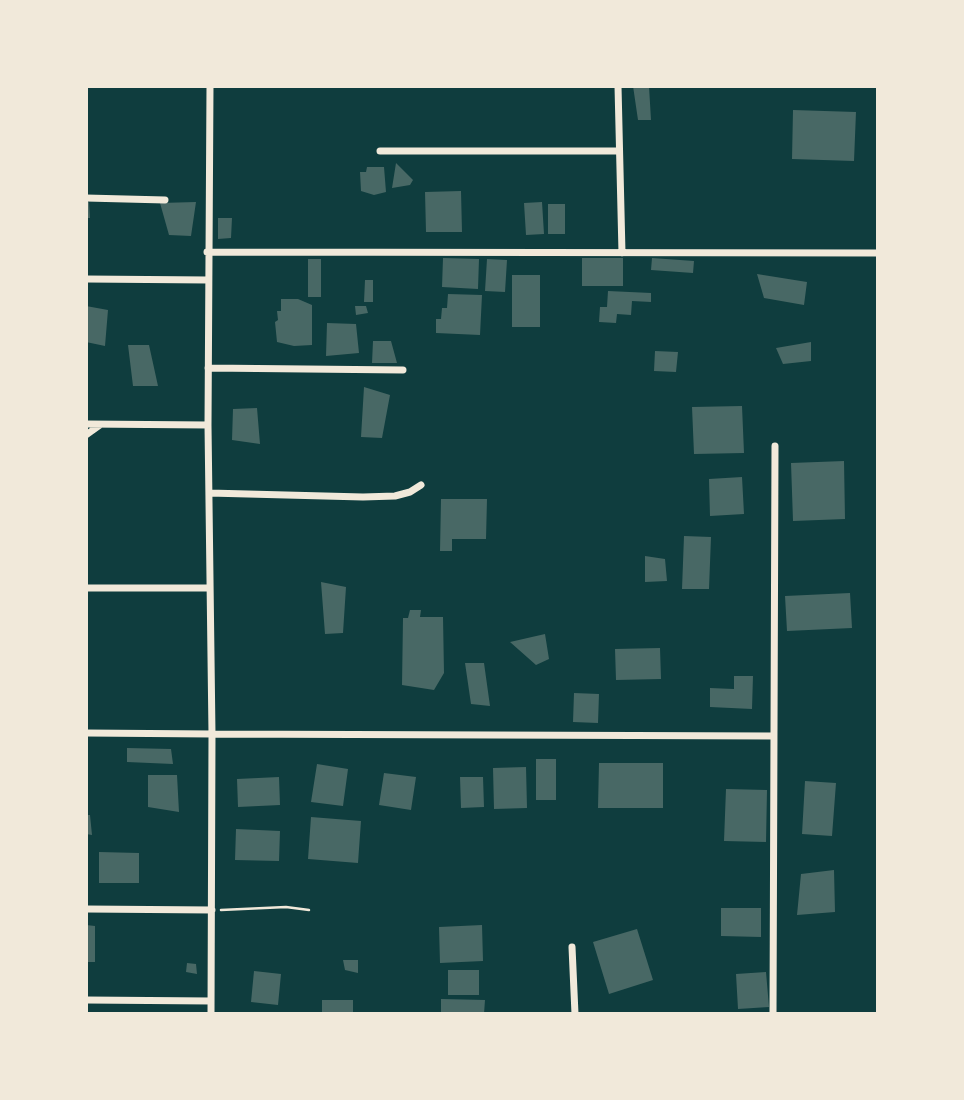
<!DOCTYPE html>
<html>
<head>
<meta charset="utf-8">
<style>
	body { margin:0 }
	#map { position:relative; width:964px; height:1100px; overflow:hidden; background:#0f3d3e; font-family:"Space Grotesk",sans-serif }
	canvas { display:block }
	.frame { position:absolute; inset:0; border:88px solid #f1e9da; pointer-events:none }
</style>
</head>
<body>
<div id="map">
<canvas width="964" height="1100"></canvas>
<div class="frame"></div>
</div>
<script>
const ctx = document.querySelector('canvas').getContext('2d');
ctx.lineJoin = 'round';
function paint(path, color) { ctx.fillStyle = color; ctx.fill(path, 'evenodd'); }
const toPath = rows => new Path2D(rows.map(r => 'M' + r).join(''));
function strokePath(path, color, width, dash) { ctx.strokeStyle = color; ctx.lineWidth = width; ctx.lineCap = dash ? 'butt' : 'round'; ctx.setLineDash(dash || []); ctx.stroke(path); }
const building = toPath([
	[633,86,649,86,651,120,638,120],
	[793,110,856,112,854,161,792,159],
	[396,163,413,180,410,185,392,188],
	[367,167,384,167,386,192,374,195,361,191,360,172,366,172],
	[461,191,462,232,426,232,425,192],
	[89,202,90,218,86,218,86,203],
	[196,202,191,236,169,235,160,203],
	[542,202,544,234,526,235,524,203],
	[548,204,565,204,565,234,548,234],
	[218,218,232,218,231,238,218,239],
	[443,258,479,259,478,289,442,287],
	[582,258,623,258,623,286,582,286],
	[652,258,694,261,693,273,651,270],
	[308,259,321,259,321,297,308,297],
	[487,259,507,260,505,292,485,291],
	[757,274,807,282,804,305,764,298],
	[512,275,540,275,540,327,512,327],
	[365,280,373,280,373,302,364,302],
	[608,291,651,293,651,302,632,301,631,315,617,314,616,323,599,322,600,307,607,307],
	[448,294,482,295,480,335,436,333,436,319,441,319,442,308,447,308],
	[281,299,298,299,312,305,312,345,294,346,277,342,275,322,278,320,277,311,281,311],
	[86,306,108,310,105,346,86,342],
	[355,306,366,306,368,313,356,315],
	[327,323,356,324,359,353,326,356],
	[373,341,391,341,397,363,372,363],
	[811,342,811,361,783,364,776,348],
	[128,345,149,345,158,386,133,386],
	[655,351,678,352,676,372,654,371],
	[364,387,390,395,382,438,361,437],
	[742,406,744,453,694,454,692,407],
	[257,408,260,444,232,440,233,409],
	[844,461,845,519,793,521,791,463],
	[742,477,744,514,710,516,709,479],
	[441,499,487,499,486,539,452,539,452,551,440,551],
	[684,536,711,537,709,589,682,589],
	[645,556,665,559,667,581,645,582],
	[321,582,346,587,343,633,325,634],
	[850,593,852,628,787,631,785,596],
	[410,610,421,610,420,617,443,617,444,673,434,690,402,685,403,618,408,618],
	[545,634,549,659,536,665,510,642],
	[660,648,661,679,616,680,615,649],
	[465,663,484,663,490,706,471,704],
	[734,676,753,676,752,709,710,707,710,688,734,689],
	[574,693,599,694,598,723,573,722],
	[127,748,171,749,173,764,127,762],
	[536,759,556,759,556,800,536,800],
	[599,763,663,763,663,808,598,808],
	[317,764,348,769,343,806,311,802],
	[526,767,527,808,494,809,493,768],
	[384,773,416,777,411,810,379,805],
	[148,775,177,775,179,812,148,807],
	[279,777,280,805,238,807,237,779],
	[460,777,483,777,484,807,461,808],
	[805,781,836,783,832,836,802,834],
	[726,789,767,790,766,842,724,841],
	[86,815,90,815,92,835,86,834],
	[311,817,361,821,358,863,308,859],
	[236,829,280,831,279,861,235,860],
	[99,852,139,853,139,883,99,883],
	[834,870,835,912,797,915,801,874],
	[721,908,761,908,761,937,721,936],
	[86,925,95,926,95,962,86,962],
	[482,925,483,961,440,963,439,927],
	[637,929,653,980,609,994,593,942],
	[343,960,358,960,358,973,345,970],
	[187,963,196,964,197,974,186,972],
	[448,970,479,970,479,995,448,995],
	[254,971,281,974,278,1005,251,1002],
	[766,972,769,1007,738,1009,736,974],
	[441,999,485,1000,484,1014,441,1014],
	[322,1000,353,1000,353,1014,322,1014]
]);
const path = toPath([
	[221,910,286,907,309,910]
]);
const minor = toPath([
	[618,86,622,253],
	[380,151,619,151],
	[86,198,165,200],
	[207,252,878,253],
	[86,279,208,280],
	[208,368,403,370],
	[86,424,208,425],
	[86,435,100,425],
	[209,493,363,497,395,496,410,492,421,485],
	[86,588,210,588],
	[86,733,212,734,208,425,210,86],
	[86,909,212,910],
	[572,947,575,1014],
	[86,1000,211,1001],
	[211,1014,212,734,773,736],
	[773,1014,775,446]
]);
paint(building, '#486865');
strokePath(path, '#f1e9da', 2.5);
strokePath(minor, '#f1e9da', 7);
</script>
</body>
</html>
